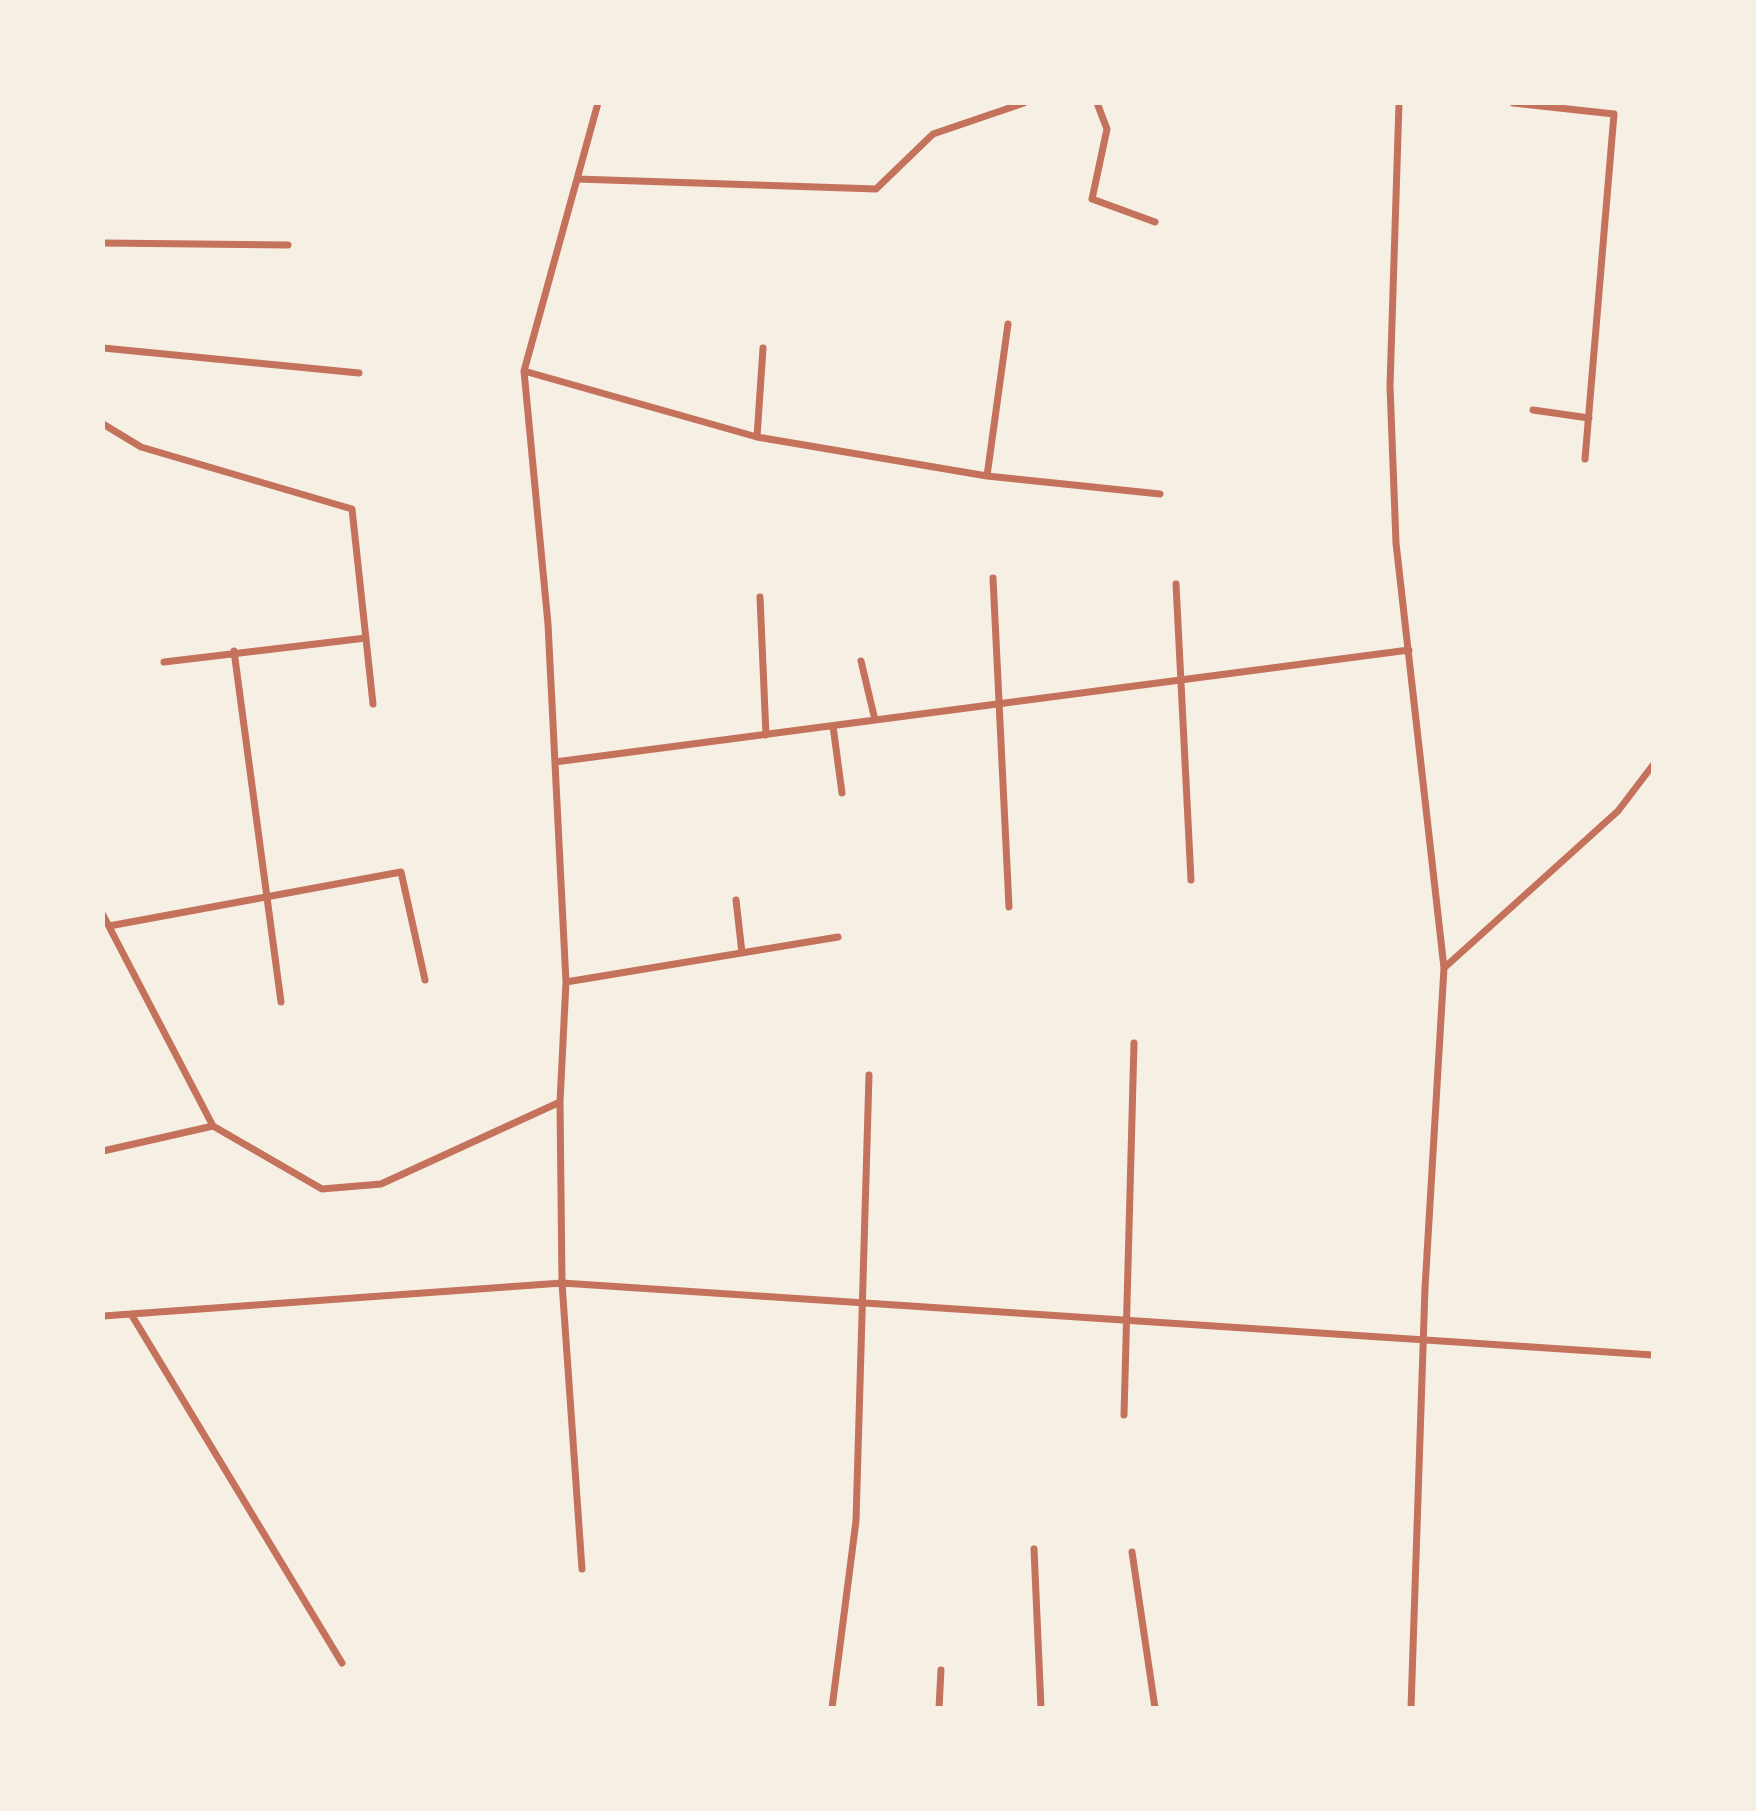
<!DOCTYPE html>
<html>
<head>
<meta charset="utf-8">
<style>
	body { margin:0 }
	#map { position:relative; width:1756px; height:1811px; overflow:hidden; background:#f6efe4; font-family:Merriweather,serif }
	canvas { display:block }
	.frame { position:absolute; inset:0; border:105px solid #f6efe4; pointer-events:none }
</style>
</head>
<body>
<div id="map">
<canvas width="1756" height="1811"></canvas>
<div class="frame"></div>
</div>
<script>
const ctx = document.querySelector('canvas').getContext('2d');
ctx.lineJoin = 'round';
const toPath = rows => new Path2D(rows.map(r => 'M' + r).join(''));
function strokePath(path, color, width, dash) { ctx.strokeStyle = color; ctx.lineWidth = width; ctx.lineCap = dash ? 'butt' : 'round'; ctx.setLineDash(dash || []); ctx.stroke(path); }
const minor = toPath([
	[1097,103,1107,129,1092,199,1155,222],
	[1399,103,1390,386,1396,543,1444,968,1425,1288,1411,1708],
	[1513,103,1614,114,1585,459],
	[577,179,876,189,933,134,1024,103],
	[103,243,288,245],
	[103,348,359,373],
	[524,371,757,437,987,476,1160,494],
	[1533,410,1589,418],
	[103,424,141,447,352,509,373,704],
	[757,437,763,348],
	[987,476,1008,324],
	[993,578,1009,907],
	[1176,584,1191,880],
	[760,597,766,735],
	[234,651,281,1002],
	[861,661,875,720],
	[164,662,366,638],
	[833,726,842,793],
	[555,762,1409,650],
	[736,900,742,953],
	[103,915,213,1126,322,1189,381,1184,560,1102],
	[109,926,401,872,425,980],
	[1444,968,1618,811,1653,765],
	[566,982,838,937],
	[103,1151,213,1126],
	[131,1314,342,1663],
	[103,1316,562,1283,1653,1355],
	[1124,1415,1134,1043],
	[1034,1549,1041,1708],
	[1132,1552,1155,1708],
	[582,1569,562,1283,560,1102,566,982,548,624,524,371,598,103],
	[832,1708,856,1521,869,1075],
	[939,1708,941,1670]
]);
strokePath(minor, '#c5725c', 7);
</script>
</body>
</html>
